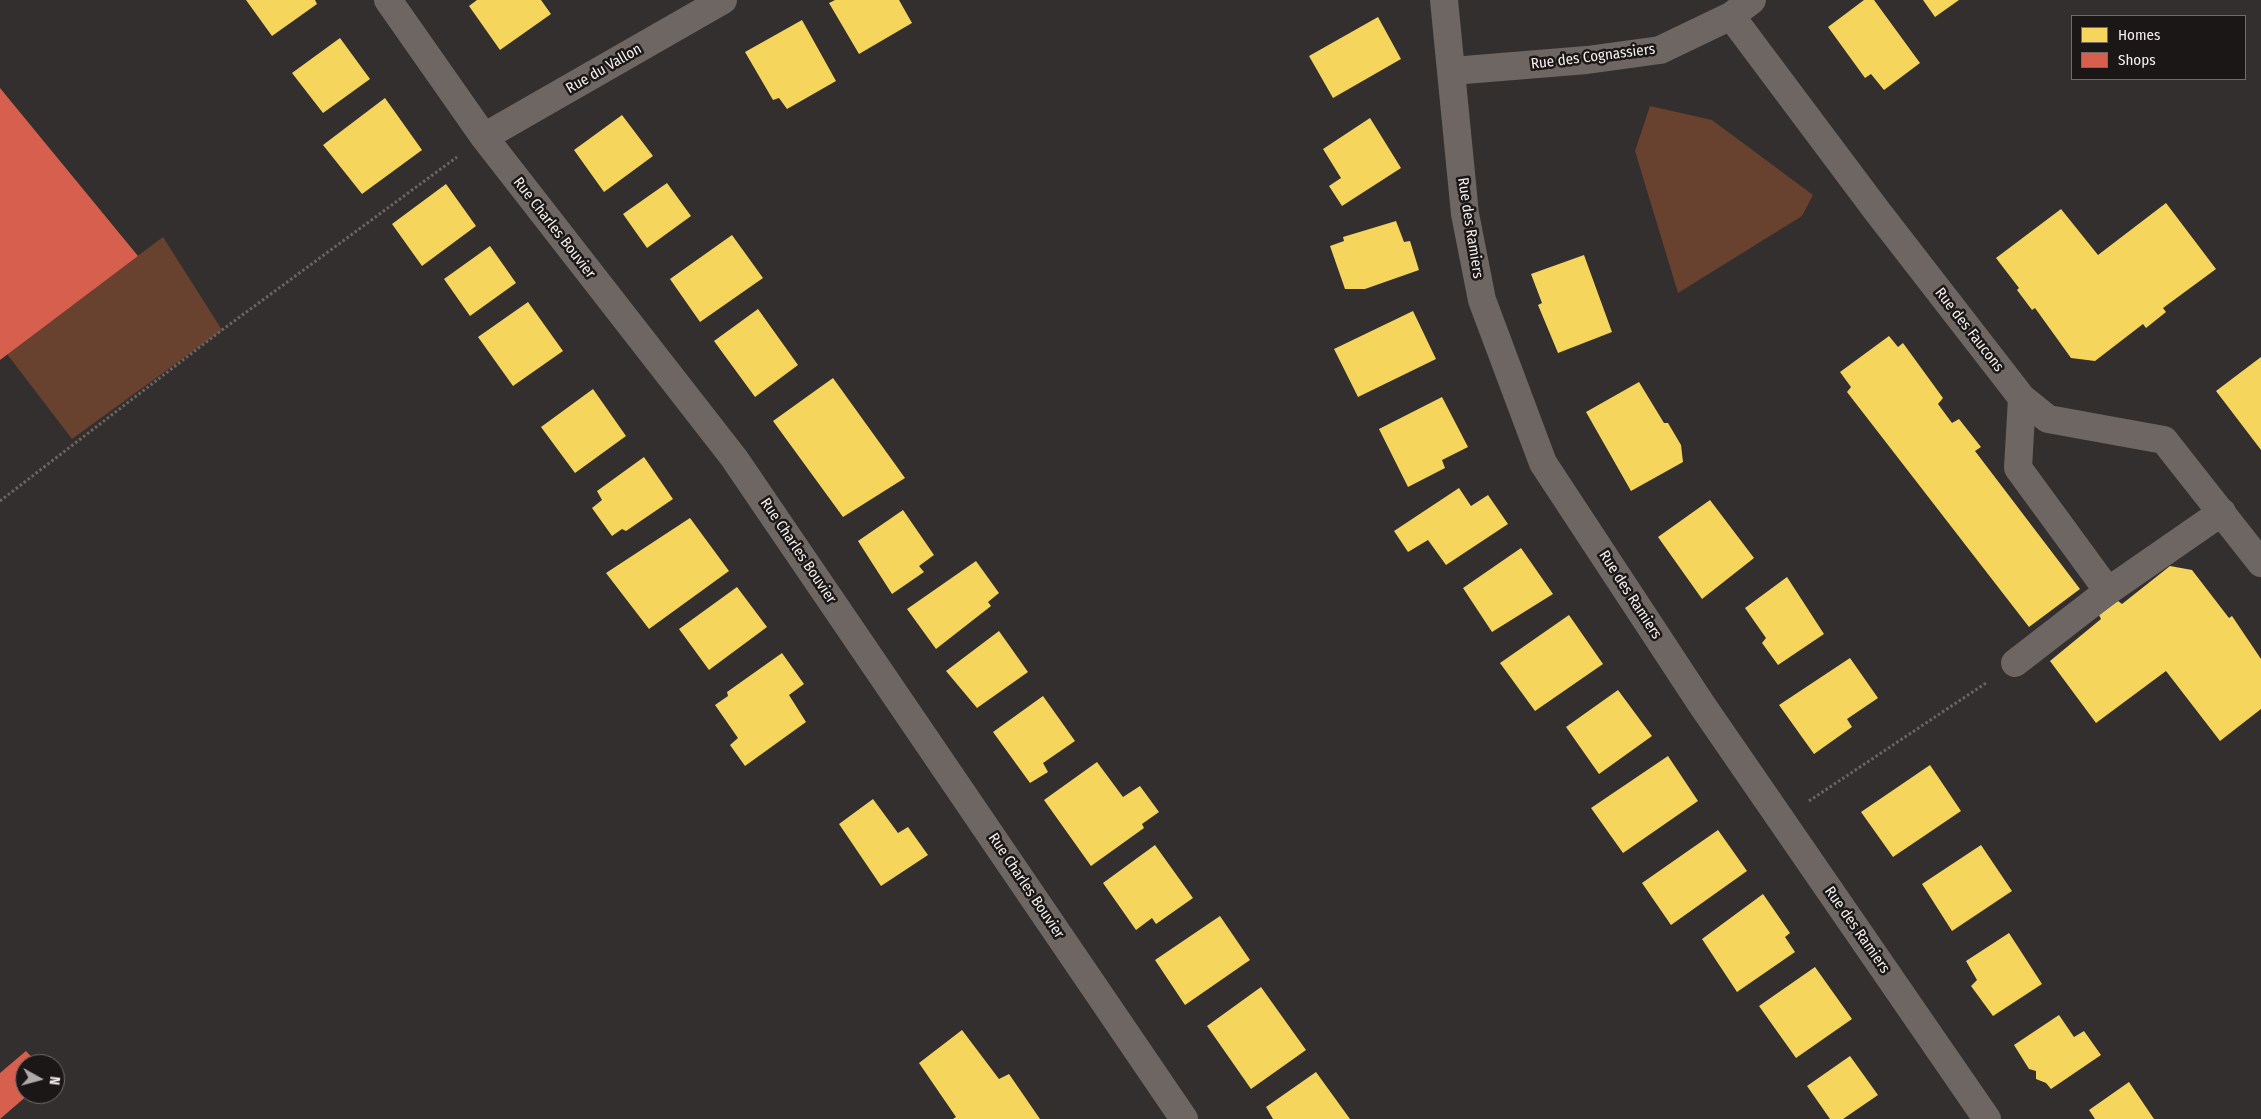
<!DOCTYPE html>
<html>
<head>
<meta charset="utf-8">
<style>
	body { margin:0 }
	#map { position:relative; width:2261px; height:1119px; overflow:hidden; background:#332f2e; font-family:"Fira Sans Condensed",sans-serif }
	canvas { display:block }
	.legend { position:absolute; left:2071px; top:15px; width:175px; height:65px; box-sizing:border-box; background:#1b1716; border:1px solid #726d6c; margin:0; padding:6px 9px; list-style:none; font-size:15px; color:#f4eeec }
	.legend li { display:flex; align-items:center; gap:10px; height:25px }
	.legend b { width:25px; border:1px solid #726d6c }
	.north { position:absolute; left:15px; top:1054px; width:50px; height:50px; box-sizing:border-box; background:#1b1716; border:1px solid #726d6c; border-radius:50%; rotate:97deg; font-size:14px; font-weight:700; line-height:20px; text-align:center; color:#f4eeec }
	.north::after { content:''; display:block; margin:auto; width:18px; height:22px; background:#b0abaa; clip-path:polygon(50% 0,100% 100%,50% 72%,0 100%) }
</style>
</head>
<body>
<div id="map">
<canvas width="2261" height="1119"></canvas>
<ul class="legend">
<li><b style="height:14px;background:#f6d55c"></b>Homes</li>
<li><b style="height:14px;background:#d6604d"></b>Shops</li>
</ul>
<div class="north">N</div>
</div>
<script>
const ctx = document.querySelector('canvas').getContext('2d');
ctx.lineJoin = 'round';
function paint(path, color) { ctx.fillStyle = color; ctx.fill(path, 'evenodd'); }
const toPath = rows => new Path2D(rows.map(r => 'M' + r).join(''));
function strokePath(path, color, width, dash) { ctx.strokeStyle = color; ctx.lineWidth = width; ctx.lineCap = dash ? 'butt' : 'round'; ctx.setLineDash(dash || []); ctx.stroke(path); }
function write(font, color, halo, rows, align = 'center') {
  ctx.font = font + ' "Fira Sans Condensed",sans-serif'; ctx.lineWidth = 5; ctx.setLineDash([]); ctx.textBaseline = 'middle'; ctx.strokeStyle = halo; ctx.fillStyle = color; for (const [text, x, y, turn = 0] of rows) {
    ctx.save(); ctx.translate(x, y); ctx.rotate((+turn || 0) * Math.PI / 180); ctx.textAlign = isNaN(turn) ? turn : align; if (halo) ctx.strokeText(text, 0, 0); ctx.fillText(text, 0, 0); ctx.restore();
  }
}
const green = toPath([
	[1650,106,1712,120,1813,195,1802,216,1678,293,1635,151],
	[163,237,222,330,72,439,7,354]
]);
const homes = toPath([
	[246,0,315,0,317,4,272,36],
	[477,0,541,0,551,14,500,50,469,6],
	[835,0,899,0,912,23,859,54,829,3],
	[1864,0,1874,0,1920,63,1884,90,1871,74,1865,78,1828,27],
	[1923,0,1959,0,1935,17],
	[1378,17,1401,59,1333,98,1309,56],
	[802,20,836,81,787,109,779,98,773,100,745,52],
	[340,38,370,79,323,113,292,73],
	[385,98,422,150,362,194,323,145],
	[622,115,653,156,604,192,574,150],
	[1370,118,1401,168,1342,206,1329,186,1341,178,1323,149],
	[667,183,691,216,647,248,623,214],
	[446,184,476,226,422,266,392,224],
	[2166,203,2216,269,2163,308,2166,312,2146,328,2143,324,2095,361,2071,358,2035,308,2032,310,2017,290,2019,288,1996,258,2061,209,2098,255],
	[1396,221,1404,242,1410,241,1419,270,1365,289,1345,289,1330,246,1344,241,1343,237],
	[732,235,763,278,700,322,670,279],
	[490,246,516,283,470,316,444,279],
	[1584,255,1612,332,1558,353,1538,305,1542,303,1531,274],
	[528,302,563,351,513,386,478,337],
	[758,309,798,365,755,397,714,341],
	[1413,311,1436,359,1358,397,1334,349],
	[1889,336,1898,347,1903,343,1943,398,1938,404,1952,423,1959,419,1981,447,1975,451,2080,589,2029,627,1847,392,1851,387,1840,372],
	[2261,357,2261,450,2216,391],
	[833,378,905,478,843,517,773,421],
	[1639,382,1664,423,1668,423,1681,445,1683,462,1631,491,1586,412],
	[593,389,626,436,575,473,541,427],
	[1442,397,1468,447,1442,460,1445,468,1408,487,1379,429],
	[644,457,673,499,626,531,622,529,612,536,592,508,602,500,597,491],
	[1459,488,1471,506,1488,495,1508,524,1446,565,1428,540,1408,552,1394,531],
	[1710,500,1754,558,1702,599,1658,537],
	[903,510,934,555,919,566,924,572,892,594,858,541],
	[690,518,729,571,649,629,606,573],
	[1521,548,1553,594,1492,632,1463,588],
	[976,561,999,593,988,602,991,606,936,649,907,609],
	[2170,566,2192,570,2229,618,2232,616,2261,659,2261,709,2220,741,2166,671,2096,723,2050,661,2101,619,2099,615,2118,601,2122,604],
	[1787,577,1824,634,1778,665,1762,643,1766,638,1745,608],
	[737,587,767,627,709,670,679,629],
	[1569,615,1603,664,1535,711,1500,663],
	[999,631,1028,672,977,708,946,671],
	[782,653,804,684,789,695,806,722,745,766,730,745,738,738,715,705,728,696,727,692],
	[1850,658,1878,698,1847,719,1852,727,1814,754,1779,705],
	[1618,690,1652,736,1599,774,1566,727],
	[1043,696,1075,741,1043,763,1048,772,1030,783,993,732],
	[1668,756,1698,801,1623,853,1591,808],
	[1097,762,1123,797,1140,786,1159,812,1142,824,1144,828,1091,866,1044,800],
	[1930,765,1961,811,1893,857,1861,812],
	[873,799,898,833,908,827,928,855,881,886,839,824],
	[1718,830,1747,871,1671,925,1642,883],
	[1155,845,1193,898,1156,924,1152,918,1136,930,1103,883],
	[1981,845,2012,891,1952,931,1922,884],
	[1763,894,1790,933,1785,937,1795,952,1737,992,1702,939],
	[1220,916,1250,960,1185,1005,1155,960],
	[2009,933,2042,984,1993,1016,1971,986,1977,980,1966,961],
	[1815,967,1852,1019,1796,1058,1759,1006],
	[1261,987,1306,1050,1251,1089,1207,1026],
	[2059,1015,2074,1037,2084,1031,2101,1055,2051,1089,2046,1083,2036,1079,2036,1071,2029,1069,2014,1045],
	[962,1030,999,1079,1009,1074,1040,1119,953,1119,956,1117,919,1063],
	[1850,1056,1878,1095,1843,1119,1830,1119,1807,1086],
	[1316,1072,1350,1119,1273,1119,1266,1107],
	[2129,1082,2154,1119,2095,1119,2089,1110]
]);
const shops = toPath([
	[0,88,138,256,0,360],
	[26,1051,38,1064,25,1064,25,1094,29,1094,0,1119,0,1073]
]);
const path = toPath([
	[0,501,222,330,457,157],
	[1809,801,1986,683]
]);
const minor = toPath([
	[388,0,484,137,734,458,1184,1119],
	[1444,0,1465,214,1482,300,1543,463,1702,705,1987,1119],
	[1731,16,1877,211,2022,398,2048,419,2164,440,2261,563],
	[1452,71,1587,60,1660,50,1731,16,1752,0],
	[484,137,723,0],
	[2022,398,2018,468,2108,591],
	[2015,663,2108,591,2222,512]
]);
const streetNames = [
	["Rue des Cognassiers",1593,57,-7],
	["Rue du Vallon",604,69,-30],
	["Rue Charles Bouvier",554,228,52],
	["Rue des Ramiers",1470,228,81],
	["Rue des Faucons",1969,330,52],
	["Rue Charles Bouvier",798,551,56],
	["Rue des Ramiers",1630,595,57],
	["Rue Charles Bouvier",1026,886,56],
	["Rue des Ramiers",1857,930,55]
];
paint(green, '#68412f');
paint(homes, '#f6d55c');
paint(shops, '#d6604d');
strokePath(path, '#6b6563', 3, [2.5, 2.5]);
strokePath(minor, '#6e6663', 28);
write('15px', '#f4eeec', '#1b1716', streetNames);
</script>
</body>
</html>
